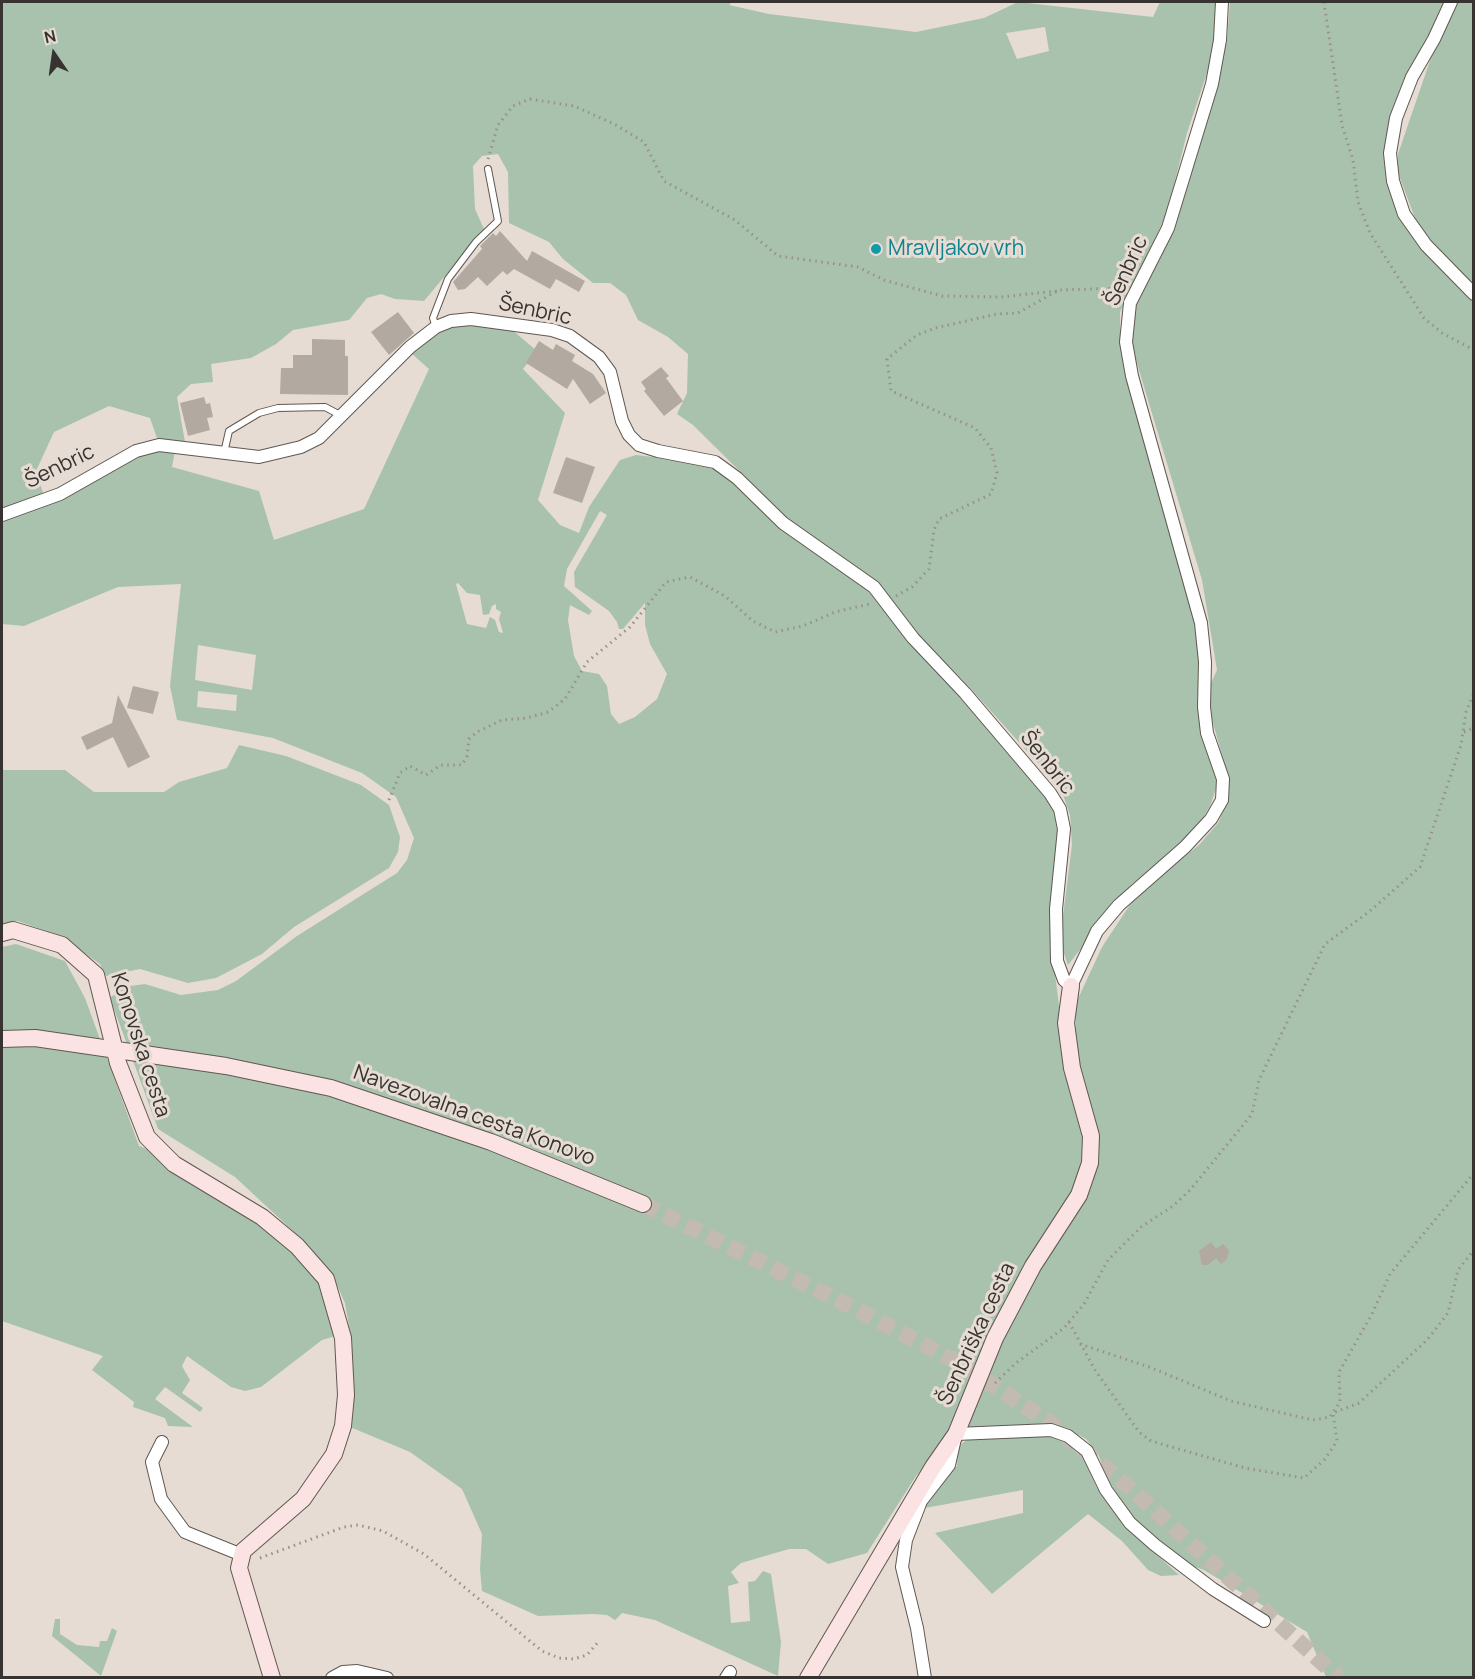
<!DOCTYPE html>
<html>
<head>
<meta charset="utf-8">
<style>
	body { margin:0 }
	#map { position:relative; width:1475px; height:1679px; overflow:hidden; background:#e6dcd3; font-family:Manrope,sans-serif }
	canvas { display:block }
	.frame { position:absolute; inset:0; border:3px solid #373330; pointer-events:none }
	.north { position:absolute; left:24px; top:24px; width:60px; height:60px; -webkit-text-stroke:4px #e6dcd3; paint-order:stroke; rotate:347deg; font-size:16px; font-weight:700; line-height:24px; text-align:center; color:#373330 }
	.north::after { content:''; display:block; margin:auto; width:21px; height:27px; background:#373330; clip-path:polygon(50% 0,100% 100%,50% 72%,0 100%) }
</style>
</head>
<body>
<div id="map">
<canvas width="1475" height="1679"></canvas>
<div class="frame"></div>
<div class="north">N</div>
</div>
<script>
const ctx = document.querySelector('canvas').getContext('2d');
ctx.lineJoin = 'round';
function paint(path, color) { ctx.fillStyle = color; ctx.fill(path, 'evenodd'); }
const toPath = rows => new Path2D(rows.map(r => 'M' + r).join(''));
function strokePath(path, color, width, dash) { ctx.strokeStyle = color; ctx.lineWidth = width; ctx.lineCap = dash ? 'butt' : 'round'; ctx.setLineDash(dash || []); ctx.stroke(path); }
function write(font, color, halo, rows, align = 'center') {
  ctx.font = font + ' Manrope,sans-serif'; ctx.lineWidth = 6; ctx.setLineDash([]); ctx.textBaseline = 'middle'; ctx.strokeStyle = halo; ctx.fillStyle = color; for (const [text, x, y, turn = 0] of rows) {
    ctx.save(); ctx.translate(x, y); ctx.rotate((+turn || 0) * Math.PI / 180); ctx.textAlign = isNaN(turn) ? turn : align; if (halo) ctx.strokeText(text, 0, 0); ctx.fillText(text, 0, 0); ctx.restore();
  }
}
const green = toPath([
	[2,2,732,2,729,5,769,14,916,32,984,18,1018,2,1153,17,1160,2,1222,2,1219,37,1187,133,1167,213,1120,312,1120,337,1138,422,1192,582,1201,679,1197,697,1201,722,1216,764,1218,783,1210,806,1193,835,1132,884,1068,965,1063,951,1062,924,1072,845,1070,815,1061,789,963,680,907,625,886,593,867,574,787,518,693,425,677,414,687,393,688,354,668,337,638,320,626,295,610,283,593,283,563,259,549,242,509,223,508,172,498,154,482,156,473,166,475,209,484,229,424,301,395,299,381,294,367,298,349,320,293,330,276,344,251,358,211,364,213,382,191,384,177,397,185,442,158,441,150,418,109,406,54,432,36,471,44,496,2,510],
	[1045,27,1049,51,1017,59,1006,33],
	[1230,2,1444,2,1426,44,1389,154,1421,247,1473,301,1473,1677,1326,1677,1307,1632,1204,1570,1178,1561,1134,1519,1108,1480,1098,1454,1086,1439,1064,1427,1012,1426,965,1430,997,1341,1094,1172,1075,1057,1076,1003,1102,947,1137,894,1199,845,1218,823,1227,803,1228,781,1224,762,1209,709,1207,692,1217,670,1202,580,1133,350,1132,329,1135,305,1174,220,1227,41],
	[1456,2,1473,2,1473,283,1432,244,1415,218,1398,173,1398,154,1435,46],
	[473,324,511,329,537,351,523,369,565,413,538,500,560,525,579,533,589,507,620,460,636,455,704,463,721,471,778,527,859,579,904,636,1021,764,1054,805,1059,822,1058,870,1051,893,1050,936,1066,1059,1085,1138,1076,1190,941,1448,916,1476,867,1553,828,1564,806,1549,789,1549,741,1563,731,1572,739,1583,728,1586,731,1623,750,1621,748,1582,755,1581,763,1571,771,1574,781,1642,778,1676,655,1620,622,1613,615,1620,607,1615,593,1614,538,1616,482,1591,480,1569,482,1534,462,1489,410,1452,350,1427,351,1338,345,1303,333,1276,308,1245,235,1177,158,1129,110,998,123,987,145,984,181,995,218,990,236,981,297,936,397,873,407,860,414,838,396,797,362,773,273,738,177,720,170,686,181,584,118,587,24,626,2,624,2,520,114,465,156,450,175,451,172,467,259,491,274,540,364,509,429,369,411,353,433,335,452,326],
	[600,511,607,515,574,572,575,587,609,611,617,622,619,629,623,629,645,603,645,625,650,644,667,674,657,699,635,717,619,724,611,714,607,686,599,674,582,671,574,656,568,620,570,605,589,615,592,611,564,586,567,569],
	[458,583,467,593,480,595,483,615,489,614,492,606,496,604,496,609,501,612,499,619,503,633,499,632,495,620,490,617,486,628,467,624,456,584],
	[198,645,256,655,252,690,195,680],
	[198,691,237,695,236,711,197,707],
	[239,745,286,756,361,785,389,805,400,837,398,852,389,868,294,927,262,954,216,978,188,983,140,969,106,976,100,964,60,936,18,921,2,924,2,770,65,770,94,792,164,792,179,782,227,768],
	[16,944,65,961,85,998,139,1146,196,1167,320,1277,335,1336,322,1340,261,1387,245,1391,231,1387,187,1356,182,1366,190,1380,182,1393,203,1408,200,1412,165,1387,155,1399,193,1427,168,1426,165,1418,133,1407,134,1402,92,1370,103,1356,2,1321,2,947],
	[1046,1435,1065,1442,1084,1459,1096,1486,1124,1525,1179,1575,1161,1576,1148,1570,1122,1541,1088,1514,992,1594,935,1533,1023,1513,1023,1490,925,1508,938,1484,957,1466,958,1446,967,1440],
	[55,1619,60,1619,60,1634,77,1645,99,1647,100,1641,107,1641,112,1628,117,1631,101,1676,52,1636]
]);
const building = toPath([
	[500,231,527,261,532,251,585,281,579,292,556,279,550,289,514,269,507,275,503,271,487,286,478,277,465,289,458,290,453,282,482,249,480,246,493,233,496,236],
	[398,312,414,333,389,355,371,332],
	[312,339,345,340,345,356,348,356,348,395,280,394,281,368,293,368,293,355,312,355],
	[539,341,553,350,556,344,575,355,572,361,593,374,606,393,590,404,573,379,567,389,526,363],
	[661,367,669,376,666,378,683,401,664,416,644,391,646,389,641,382],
	[204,397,206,404,210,403,213,417,207,418,210,430,188,436,180,403],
	[566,457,595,467,582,503,553,493],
	[133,686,159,692,153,714,127,708],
	[118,695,150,757,128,768,113,737,87,750,81,737,112,723],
	[1211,1242,1216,1249,1223,1244,1229,1251,1227,1259,1221,1264,1216,1258,1208,1265,1202,1265,1199,1251]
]);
const secondaryTunnel = toPath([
	[643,1204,856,1309,957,1362,1049,1422,1131,1489,1339,1678]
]);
const path = toPath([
	[1324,2,1342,125,1353,160,1358,202,1370,233,1424,318,1442,333,1474,350],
	[488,159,498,125,513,106,530,99,574,106,614,124,644,142,664,181,735,220,778,256,858,267,884,280,942,296,1001,297,1057,291],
	[896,596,912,587,929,569,934,530,939,519,991,494,997,473,991,448,975,428,891,391,887,359,917,335,935,328,997,314,1018,313,1059,290,1123,288],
	[1464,732,1474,728],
	[389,800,400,773,410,766,426,775,441,765,462,765,467,756,469,739,477,732,502,720,527,718,548,712,565,699,587,662,630,627,666,582,690,577,725,596,753,621,775,632,803,626,835,612,870,604],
	[1069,1322,1095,1370,1139,1432,1151,1441,1245,1468,1304,1478,1325,1459,1337,1441,1333,1413,1359,1403,1427,1340,1448,1313,1458,1270,1474,1250],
	[1080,1344,1152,1368,1231,1401,1313,1420,1330,1417,1340,1402,1339,1372,1372,1314,1390,1274,1474,1173],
	[995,1383,1016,1363,1064,1328,1084,1304,1108,1260,1141,1227,1173,1206,1190,1190,1252,1114,1259,1080,1325,944,1370,911,1420,867,1461,745,1466,712,1474,693],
	[260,1558,344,1527,358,1525,383,1531,424,1554,542,1651,559,1658,574,1659,587,1655,599,1641]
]);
const lane = toPath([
	[436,327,433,318,448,279,476,242,498,221,488,169],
	[224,453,229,431,259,413,278,408,325,407,342,416]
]);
const street = toPath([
	[1451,2,1434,39,1412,77,1396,118,1390,153,1393,181,1404,214,1426,245,1474,294],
	[2,515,60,494,136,451,159,445,259,457,301,447,319,438,410,347,436,327,451,321,471,319,552,330,570,336,599,357,610,372,622,421,629,435,639,445,658,451,715,462,737,478,783,523,874,587,913,638,965,693,1050,793,1060,809,1064,829,1056,909,1057,961,1064,980,1071,986,1097,931,1119,905,1185,847,1211,819,1222,800,1223,779,1207,733,1204,707,1205,662,1201,623,1132,376,1126,342,1130,303,1168,228,1212,84,1220,40,1222,2],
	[162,1442,152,1462,161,1499,185,1532,242,1555],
	[332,1678,343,1672,357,1671,387,1678],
	[726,1678,730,1672],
	[925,1678,917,1628,902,1567,906,1540,921,1501,949,1465,956,1434,1051,1430,1068,1436,1087,1451,1106,1490,1130,1523,1155,1545,1213,1589,1264,1621]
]);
const secondary = toPath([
	[2,933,13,930,62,945,96,975,118,1063,147,1137,174,1164,262,1217,297,1246,326,1279,343,1338,346,1395,343,1426,334,1454,303,1499,243,1551,239,1568,272,1678],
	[2,1039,35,1038,226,1066,331,1088,491,1142,643,1204],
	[808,1678,933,1467,956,1434,995,1338,1033,1266,1079,1195,1090,1163,1091,1136,1072,1068,1066,1023,1071,986]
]);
const markers = [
	[876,249,6,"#0f9aa8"]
];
const cultureNames = [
	["Mravljakov vrh",888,249]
];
const streetNames = [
	["Šenbric",1127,271,-66],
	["Šenbric",535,311,12],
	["Šenbric",60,467,-26],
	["Šenbric",1047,763,52],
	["Konovska cesta",140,1045,72],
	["Navezovalna cesta Konovo",474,1116,20],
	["Šenbriška cesta",977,1334,-65]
];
paint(green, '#a8c2ae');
paint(building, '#b2a9a0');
strokePath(secondaryTunnel, '#c3bab2', 16, [16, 8]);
strokePath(lane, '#605850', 8);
strokePath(street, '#605850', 14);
strokePath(secondary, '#605850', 18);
strokePath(path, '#98908a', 3, [1.5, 4.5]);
strokePath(lane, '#fff', 6);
strokePath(street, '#fff', 12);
strokePath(secondary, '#fbe2e3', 16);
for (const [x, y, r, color] of markers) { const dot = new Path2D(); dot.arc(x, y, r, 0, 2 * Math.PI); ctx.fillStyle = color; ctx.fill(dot); strokePath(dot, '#e6dcd3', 2); }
write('21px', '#0d838f', '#e6dcd3', cultureNames, 'left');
write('21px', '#373330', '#e6dcd3', streetNames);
</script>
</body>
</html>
